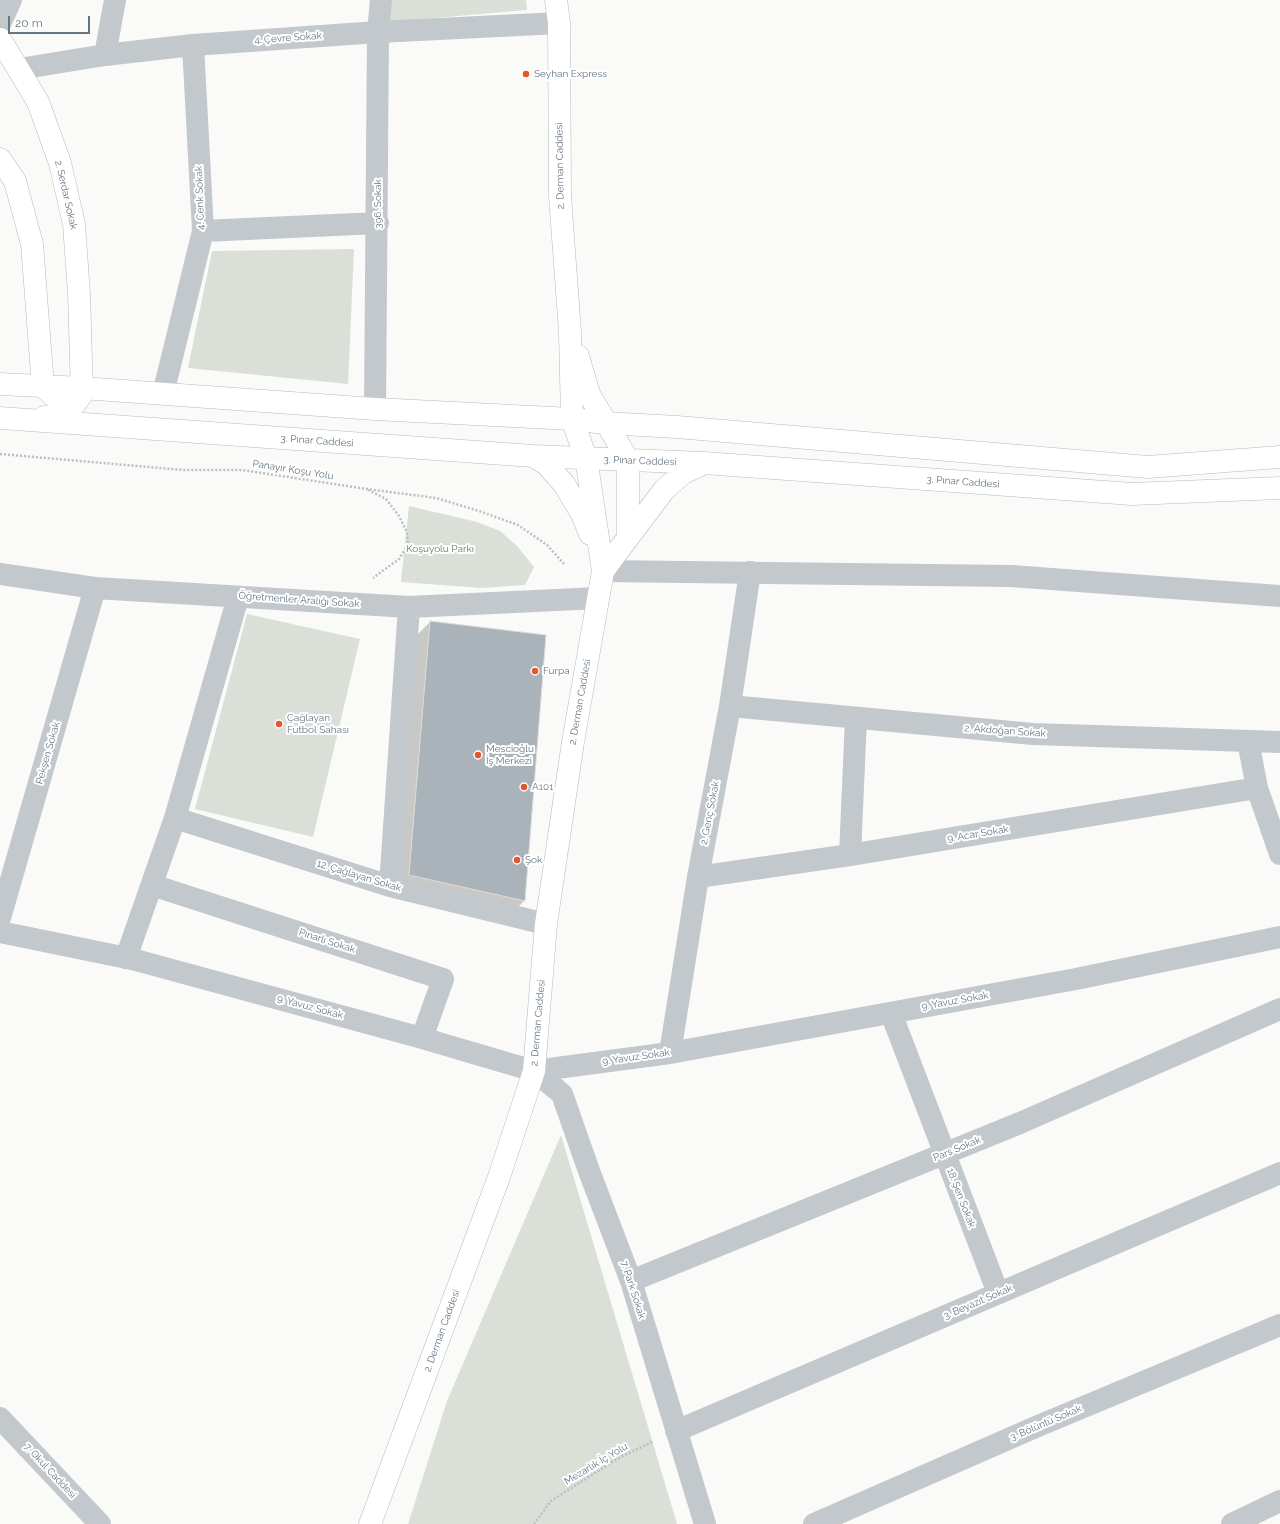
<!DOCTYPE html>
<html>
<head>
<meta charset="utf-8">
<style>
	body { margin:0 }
	#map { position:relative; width:1280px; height:1524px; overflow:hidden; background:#fafaf8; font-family:Raleway,sans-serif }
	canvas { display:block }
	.scale { position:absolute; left:8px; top:16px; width:82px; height:18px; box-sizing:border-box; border:2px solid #657683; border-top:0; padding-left:5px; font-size:12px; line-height:14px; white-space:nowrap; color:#657683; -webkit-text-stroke:3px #fff; paint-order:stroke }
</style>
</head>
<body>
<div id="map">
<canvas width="1280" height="1524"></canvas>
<div class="scale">20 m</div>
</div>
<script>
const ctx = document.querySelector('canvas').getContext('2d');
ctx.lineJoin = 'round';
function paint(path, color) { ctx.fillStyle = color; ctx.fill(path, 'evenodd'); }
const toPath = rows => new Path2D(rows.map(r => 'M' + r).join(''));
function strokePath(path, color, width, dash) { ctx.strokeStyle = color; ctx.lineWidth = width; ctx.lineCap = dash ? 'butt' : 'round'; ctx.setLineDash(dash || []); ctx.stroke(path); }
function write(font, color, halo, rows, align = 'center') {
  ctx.font = font + ' Raleway,sans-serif'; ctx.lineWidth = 4; ctx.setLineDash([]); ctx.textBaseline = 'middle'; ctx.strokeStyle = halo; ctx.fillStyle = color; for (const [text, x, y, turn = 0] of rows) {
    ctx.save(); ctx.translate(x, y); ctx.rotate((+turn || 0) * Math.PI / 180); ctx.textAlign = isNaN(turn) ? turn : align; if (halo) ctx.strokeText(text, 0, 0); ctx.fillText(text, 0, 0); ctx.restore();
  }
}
const green = toPath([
	[388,0,526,0,527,10,387,22],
	[354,249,348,384,188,368,212,251],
	[409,506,477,522,500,531,517,546,534,567,525,585,481,588,401,582],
	[247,614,360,639,313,837,195,809],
	[561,1135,677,1524,408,1524,447,1401]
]);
const shadow = toPath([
	[430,622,524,901,509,916,394,891,415,637]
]);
const building = toPath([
	[430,621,546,635,525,901,409,875,430,621]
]);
const path = toPath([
	[0,454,183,470,242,470,367,489,436,498,479,511,518,525,547,545,564,564],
	[368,490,386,499,399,516,407,532,408,545,399,559,373,578],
	[534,1524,551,1501,617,1459,654,1441]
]);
const minor = toPath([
	[0,24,11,0],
	[105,55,115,0],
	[19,69,105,55,193,45,378,32,559,23],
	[203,231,378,223],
	[163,394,203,231,193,45],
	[375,409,378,32,381,0],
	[603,571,1011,576,1280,596],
	[0,574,95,588,409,607,598,598],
	[730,706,1033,734,1280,742],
	[1248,741,1257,788,1280,854],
	[175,818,390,886,546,924],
	[850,855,856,718],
	[698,877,850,855,1257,788],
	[152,885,443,979,422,1038],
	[390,886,409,607],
	[0,918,95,588],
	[0,932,132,959,422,1038,534,1071,670,1053,1076,979,1280,937],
	[126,958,175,818,238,597],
	[891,1013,998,1293],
	[670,1053,698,877,730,706,750,572],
	[534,1071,562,1094,589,1171,631,1281,705,1524],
	[631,1281,1020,1123,1280,1009],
	[0,1418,100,1524],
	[676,1431,1280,1173],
	[814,1524,1038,1426,1280,1325],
	[1232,1524,1280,1501]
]);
const major = toPath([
	[0,39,38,102,60,163,74,224,79,294,82,394,71,409,48,417,44,417],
	[0,159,15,181,32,244,43,387,55,397],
	[578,356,589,394,628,460,628,537],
	[0,384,82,388,375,409,572,419,605,423,677,427,1148,467,1280,457],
	[0,418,533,456,704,463,1132,494,1280,488],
	[533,456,546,464,564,484,582,514,590,534],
	[603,571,664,490,683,473,703,464],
	[370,1524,499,1177,534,1071,546,924,573,742,603,571,586,458,572,419,570,332,560,196,559,23,556,0]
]);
const markers = [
	[526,74,4,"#e4572e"],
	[535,671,4,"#e4572e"],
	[279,724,4,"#e4572e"],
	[478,755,4,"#e4572e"],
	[524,787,4,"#e4572e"],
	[517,860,4,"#e4572e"]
];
const streetNames = [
	["4. Çevre Sokak",288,38,-4],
	["2. Derman Caddesi",560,166,-91],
	["2. Serdar Sokak",66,195,77],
	["4. Cenk Sokak",200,198,-92],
	["396. Sokak",378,204,-90],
	["3. Pınar Caddesi",317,441,4],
	["3. Pınar Caddesi",640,461,2],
	["Panayır Koşu Yolu",293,470,9],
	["3. Pınar Caddesi",963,482,4],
	["Öğretmenler Aralığı Sokak",299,600,4],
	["2. Derman Caddesi",580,702,-80],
	["2. Akdoğan Sokak",1005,731,4],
	["Pekşen Sokak",48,753,-74],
	["2. Genç Sokak",710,813,-79],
	["9. Acar Sokak",978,834,-9],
	["12. Çağlayan Sokak",359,876,17],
	["Pınarlı Sokak",327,941,18],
	["9. Yavuz Sokak",955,1001,-10],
	["9. Yavuz Sokak",310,1007,15],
	["2. Derman Caddesi",538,1023,-85],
	["9. Yavuz Sokak",636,1057,-8],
	["Pars Sokak",957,1149,-22],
	["18. Şen Sokak",961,1198,69],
	["7. Park Sokak",633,1290,72],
	["3. Beyazıt Sokak",978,1302,-23],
	["2. Derman Caddesi",442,1331,-70],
	["3. Bölüntü Sokak",1046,1423,-23],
	["Mezarlık İç Yolu",596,1464,-31],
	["7. Okul Caddesi",50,1471,47]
];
const poiNames = [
	["Seyhan Express",534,74],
	["Furpa",543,671],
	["Çağlayan",287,718],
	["Futbol Sahası",287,730],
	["Mescioğlu",486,749],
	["İş Merkezi",486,761],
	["A101",532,787],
	["Şok",525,860]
];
const parkNames = [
	["Koşuyolu Parkı",440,549]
];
paint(green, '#dadfd7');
paint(shadow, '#0003');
paint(building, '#aab3b9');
strokePath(building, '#dcdcda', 1);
strokePath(major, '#b5babe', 23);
strokePath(path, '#bbbfc2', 2.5, [2, 2]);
strokePath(minor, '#c3c8cc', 22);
strokePath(major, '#fff', 22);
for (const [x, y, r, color] of markers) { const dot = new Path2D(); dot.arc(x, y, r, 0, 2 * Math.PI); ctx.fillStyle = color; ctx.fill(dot); strokePath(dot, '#fff', 1.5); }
write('10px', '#657683', '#fff', streetNames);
write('10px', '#657683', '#fff', poiNames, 'left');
write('10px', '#687a64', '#fff', parkNames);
</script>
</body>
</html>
